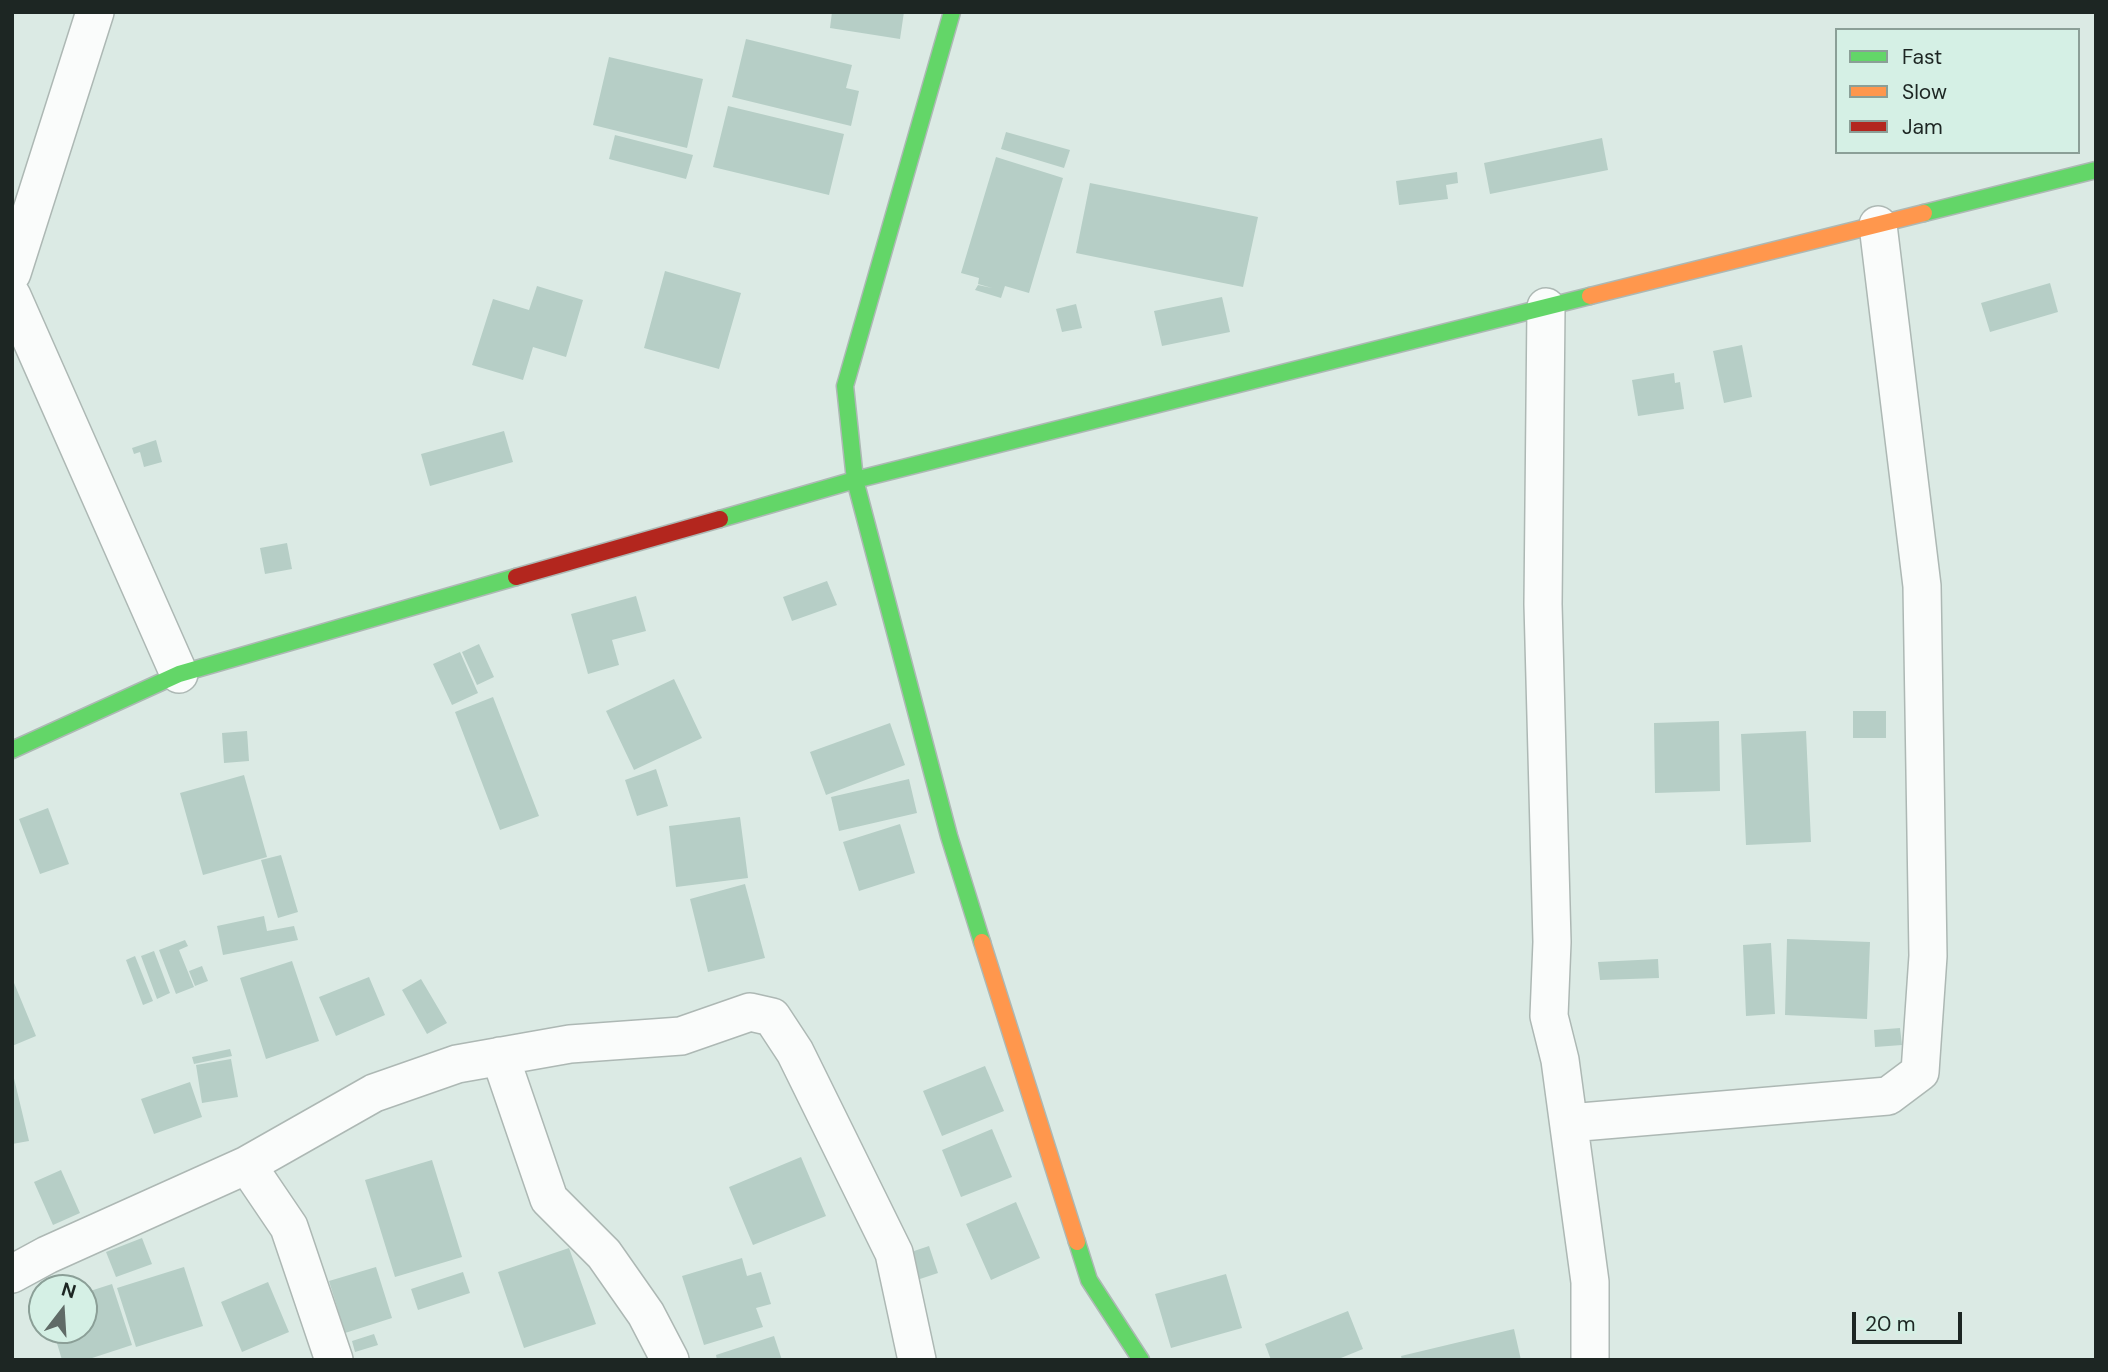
<!DOCTYPE html>
<html>
<head>
<meta charset="utf-8">
<style>
	body { margin:0 }
	#map { position:relative; width:2108px; height:1372px; overflow:hidden; background:#dbeae4; font-family:"DM Sans",sans-serif }
	canvas { display:block }
	.frame { position:absolute; inset:0; border:14px solid #1d2623; pointer-events:none }
	.legend { position:absolute; left:1835px; top:28px; width:245px; height:126px; box-sizing:border-box; background:#d5f0e5; border:2px solid #8b9f97; margin:0; padding:9px 12px; list-style:none; font-size:21px; color:#1d2623 }
	.legend li { display:flex; align-items:center; gap:14px; height:35px }
	.legend b { width:35px; border:2px solid #8b9f97 }
	.north { position:absolute; left:28px; top:1274px; width:70px; height:70px; box-sizing:border-box; background:#d5f0e5; border:2px solid #8b9f97; border-radius:50%; rotate:17deg; font-size:19px; font-weight:700; line-height:28px; text-align:center; color:#1d2623 }
	.north::after { content:''; display:block; margin:auto; width:24px; height:32px; background:#606b67; clip-path:polygon(50% 0,100% 100%,50% 72%,0 100%) }
	.scale { position:absolute; left:1852px; top:1312px; width:110px; height:32px; box-sizing:border-box; border:4px solid #1d2623; border-top:0; padding-left:9px; font-size:21px; line-height:24px; white-space:nowrap; color:#1d2623; -webkit-text-stroke:5px #d5f0e5; paint-order:stroke }
</style>
</head>
<body>
<div id="map">
<canvas width="2108" height="1372"></canvas>
<div class="frame"></div>
<ul class="legend">
<li><b style="height:9px;background:#63d668"></b>Fast</li>
<li><b style="height:9px;background:#ff974d"></b>Slow</li>
<li><b style="height:9px;background:#b3261e"></b>Jam</li>
</ul>
<div class="north">N</div>
<div class="scale">20 m</div>
</div>
<script>
const ctx = document.querySelector('canvas').getContext('2d');
ctx.lineJoin = 'round';
function paint(path, color) { ctx.fillStyle = color; ctx.fill(path, 'evenodd'); }
const toPath = rows => new Path2D(rows.map(r => 'M' + r).join(''));
function strokePath(path, color, width, dash) { ctx.strokeStyle = color; ctx.lineWidth = width; ctx.lineCap = dash ? 'butt' : 'round'; ctx.setLineDash(dash || []); ctx.stroke(path); }
const building = toPath([
	[832,12,904,12,900,39,830,28],
	[746,39,852,65,846,88,859,91,851,126,732,97],
	[609,57,703,79,687,148,593,125],
	[728,106,844,134,829,195,713,167],
	[1006,132,1070,150,1064,168,1001,149],
	[615,135,693,155,686,179,609,159],
	[1602,138,1608,170,1490,194,1484,163],
	[996,157,1063,178,1029,293,1005,286,1001,298,975,290,978,285,992,288,978,284,979,278,961,273],
	[1457,172,1458,183,1446,185,1448,199,1399,205,1396,181],
	[1090,183,1258,217,1243,287,1076,253],
	[665,271,741,293,719,369,644,348],
	[2050,283,2058,312,1990,332,1981,303],
	[537,286,583,300,566,357,533,347,523,380,472,365,493,299,529,310],
	[1222,297,1230,332,1162,346,1154,311],
	[1076,304,1082,328,1062,332,1056,309],
	[1742,345,1752,397,1724,403,1713,351],
	[1674,373,1675,383,1680,382,1684,409,1638,416,1632,380],
	[504,431,513,462,430,486,421,454],
	[156,440,162,462,144,467,140,452,134,454,132,448],
	[287,543,292,569,265,574,260,548],
	[827,581,837,605,792,621,783,597],
	[636,596,646,631,612,640,619,665,588,674,571,614],
	[479,644,494,677,477,685,462,652],
	[460,652,478,693,452,705,433,664],
	[674,679,702,738,634,770,606,711],
	[493,697,539,816,500,830,455,712],
	[1853,711,1886,711,1886,738,1853,738],
	[1719,721,1720,791,1655,793,1654,723],
	[890,723,905,765,826,795,810,752],
	[247,731,249,761,224,763,222,733],
	[1806,731,1811,842,1746,845,1741,734],
	[656,769,668,806,637,816,625,780],
	[244,775,267,857,203,875,180,793],
	[909,779,917,813,839,831,831,797],
	[48,808,69,864,40,874,19,819],
	[740,817,748,878,676,887,669,826],
	[900,824,915,873,859,891,843,842],
	[281,855,298,912,278,918,261,860],
	[745,884,765,958,708,972,690,899],
	[264,916,267,931,294,926,298,940,223,955,217,926],
	[1787,939,1870,942,1867,1019,1785,1015],
	[185,940,188,946,179,950,194,987,176,994,159,950],
	[1771,943,1775,1014,1746,1016,1743,945],
	[154,951,170,993,157,999,141,956],
	[135,956,153,1001,143,1005,126,960],
	[1658,959,1659,978,1600,980,1598,962],
	[292,961,319,1041,266,1059,240,978],
	[202,966,208,981,195,986,189,971],
	[369,977,385,1015,336,1036,319,997],
	[12,978,36,1036,12,1046],
	[421,979,447,1023,427,1034,402,990],
	[1900,1028,1902,1045,1875,1047,1874,1030],
	[230,1049,232,1056,194,1064,192,1057],
	[231,1059,238,1097,202,1103,196,1065],
	[985,1066,1004,1111,942,1136,923,1091],
	[12,1070,29,1141,12,1144],
	[190,1082,202,1117,154,1134,141,1099],
	[992,1129,1012,1177,961,1197,942,1150],
	[801,1157,826,1216,753,1245,729,1187],
	[432,1160,462,1257,395,1277,365,1180],
	[61,1170,80,1213,53,1225,34,1182],
	[1016,1202,1040,1258,991,1280,966,1224],
	[142,1238,152,1264,116,1277,106,1252],
	[929,1246,938,1273,911,1282,902,1255],
	[569,1248,596,1324,524,1348,498,1272],
	[742,1258,747,1276,761,1272,771,1304,756,1308,763,1327,704,1345,682,1276],
	[184,1267,203,1326,136,1347,117,1288],
	[376,1267,392,1318,345,1333,329,1281],
	[463,1272,470,1293,418,1310,411,1289],
	[1226,1274,1242,1328,1171,1348,1155,1294],
	[268,1282,289,1332,242,1352,221,1302],
	[112,1284,132,1345,86,1360,62,1360,53,1330,84,1330,84,1293],
	[1348,1311,1363,1349,1336,1360,1271,1360,1265,1344],
	[1514,1329,1521,1360,1402,1360,1401,1356],
	[374,1334,378,1345,355,1352,352,1341],
	[774,1336,782,1360,717,1360,716,1355]
]);
const street = toPath([
	[12,273,95,12],
	[12,296,179,674],
	[1546,307,1543,604,1552,942,1549,1016,1560,1060,1590,1282,1590,1360],
	[500,1056,549,1199,604,1254,646,1314,670,1360],
	[1569,1123,1888,1096,1920,1072,1928,956,1922,586,1878,225],
	[247,1165,289,1227,334,1360],
	[12,1274,47,1255,247,1165,374,1093,457,1064,570,1044,681,1036,750,1012,772,1017,795,1052,894,1253,917,1360]
]);
const fast = toPath([
	[952,12,845,386,855,480,949,836,982,942],
	[1924,213,2096,170],
	[720,519,855,480,1590,296],
	[12,750,179,674,516,577],
	[1077,1242,1089,1280,1141,1360]
]);
const slow = toPath([
	[1590,296,1924,213],
	[982,942,1077,1242]
]);
const jam = toPath([
	[516,577,720,519]
]);
paint(building, '#b6cec6');
strokePath(street, '#adb8b4', 40);
strokePath(fast, '#adb8b4', 19);
strokePath(slow, '#adb8b4', 19);
strokePath(jam, '#adb8b4', 19);
strokePath(street, '#fafcfb', 37);
strokePath(fast, '#63d668', 16);
strokePath(slow, '#ff974d', 16);
strokePath(jam, '#b3261e', 16);
</script>
</body>
</html>
